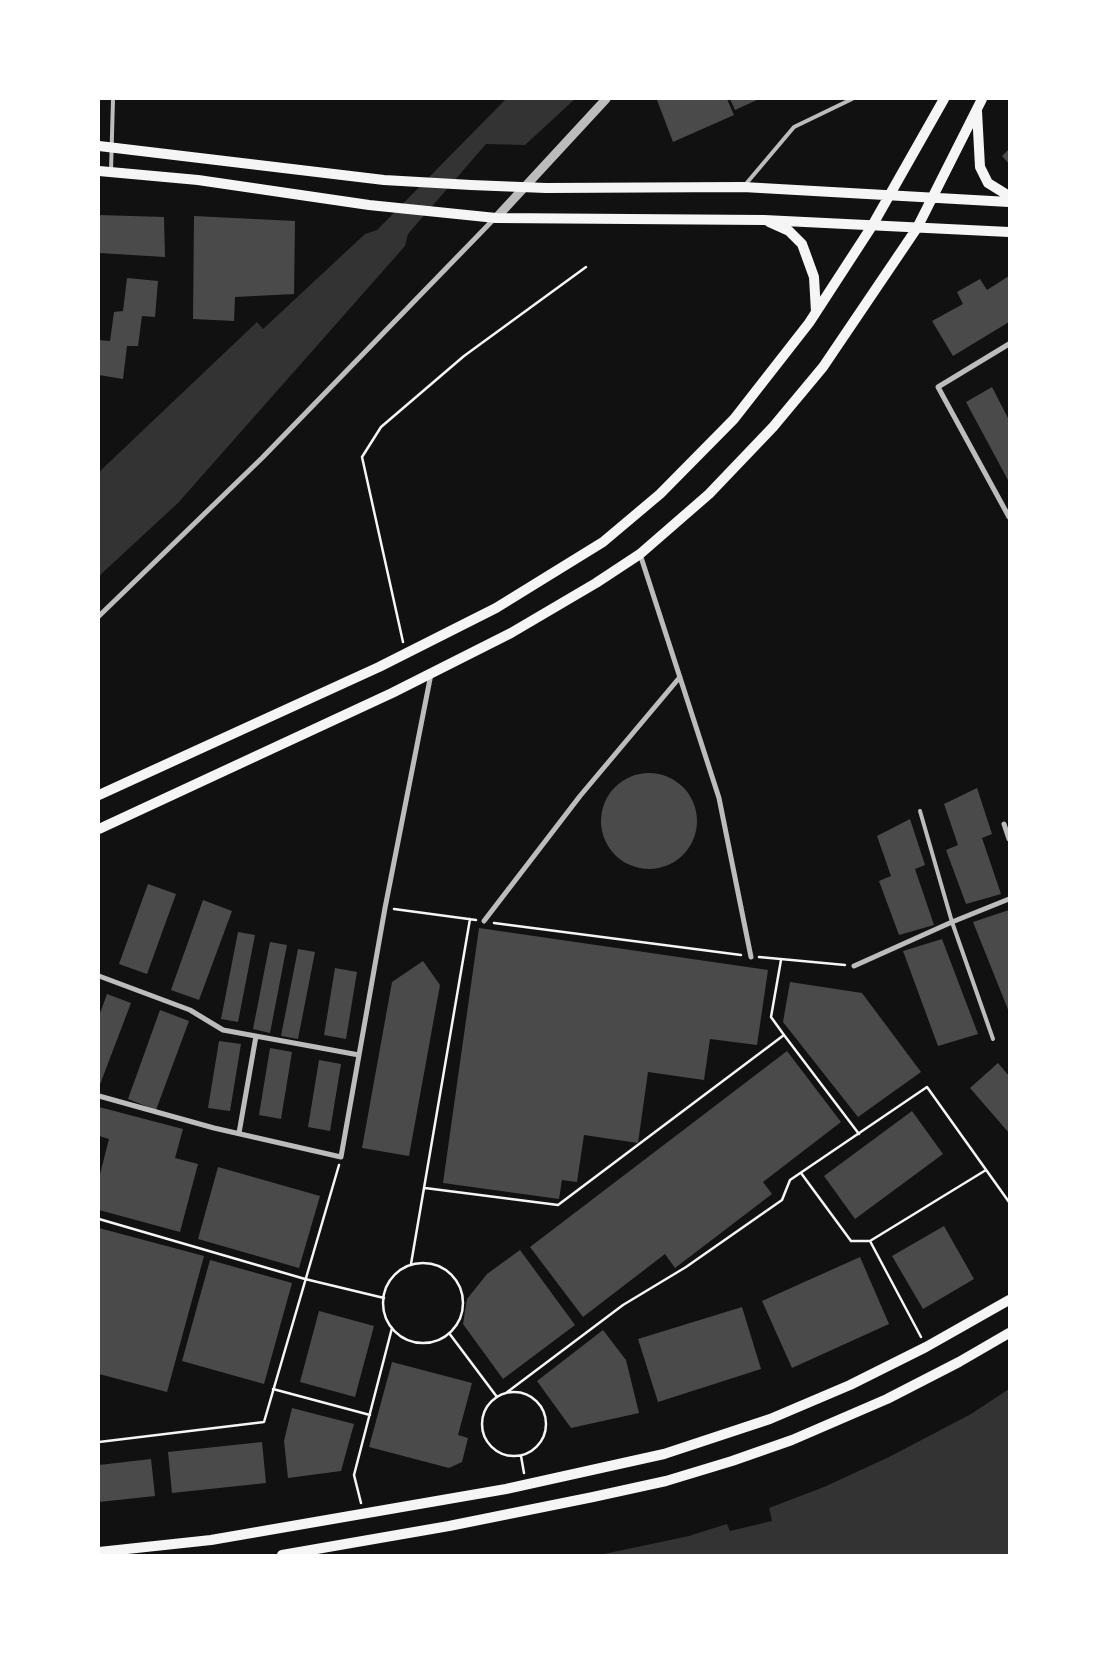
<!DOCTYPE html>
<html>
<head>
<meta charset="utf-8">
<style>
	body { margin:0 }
	#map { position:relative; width:1108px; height:1654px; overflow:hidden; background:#111; font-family:"Open Sans",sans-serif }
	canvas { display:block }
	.frame { position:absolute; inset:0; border:100px solid #fff; pointer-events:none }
</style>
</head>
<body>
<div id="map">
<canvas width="1108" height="1654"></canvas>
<div class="frame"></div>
</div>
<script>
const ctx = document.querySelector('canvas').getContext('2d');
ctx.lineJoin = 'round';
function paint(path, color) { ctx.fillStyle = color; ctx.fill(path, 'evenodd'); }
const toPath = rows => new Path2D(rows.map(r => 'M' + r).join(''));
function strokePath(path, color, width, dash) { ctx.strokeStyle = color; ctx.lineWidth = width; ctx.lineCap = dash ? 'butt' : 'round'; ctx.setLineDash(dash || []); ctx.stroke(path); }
const water = toPath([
	[506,99,575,99,525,145,486,144,408,234,405,246,178,503,99,576,99,472,257,322,263,329,365,234,377,230],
	[1009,1389,1009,1555,599,1555,689,1536,727,1524,730,1531,772,1521,769,1508,824,1487,889,1457,971,1414]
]);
const building = toPath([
	[659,99,727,99,734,115,673,142,657,100],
	[730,99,759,99,735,110],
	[1009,149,1009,164,1002,156],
	[99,215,164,217,165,257,99,253],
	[194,216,295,221,294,294,235,297,234,321,193,319],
	[1009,276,1009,322,953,356,932,321,963,304,957,292,980,279,987,290],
	[127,278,158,281,155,317,142,316,138,346,127,346,123,379,99,375,99,340,110,341,114,312,123,311],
	[992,387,1009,420,1009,482,966,402],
	'601 821a48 48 0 1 1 96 0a48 48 0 1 1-96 0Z',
	[977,788,992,834,982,838,1001,894,966,904,946,850,958,845,944,804],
	[910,819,925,865,915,869,934,925,899,935,879,881,891,876,877,836],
	[148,884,176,894,147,974,119,964],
	[203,900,232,911,199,1000,171,990],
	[1009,910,1009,1012,973,922],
	[479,928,768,970,757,1045,710,1039,704,1080,648,1072,638,1143,584,1135,577,1182,562,1180,559,1199,443,1183],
	[238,932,255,935,238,1022,221,1019],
	[942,939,978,1034,938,1046,903,951],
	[270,942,287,945,270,1033,253,1029],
	[298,949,315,952,298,1039,281,1036],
	[423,961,440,985,409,1156,362,1148,392,982],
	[335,968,357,972,346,1039,324,1035],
	[790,982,862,993,921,1072,858,1117,783,1022],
	[107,994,131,1003,99,1087,99,1016],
	[160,1010,189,1021,156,1110,128,1099],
	[219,1041,241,1044,230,1111,208,1108],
	[270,1048,292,1052,281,1119,259,1115],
	[787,1051,841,1122,763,1182,772,1194,675,1268,665,1254,583,1317,530,1247],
	[319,1060,341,1064,330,1131,308,1127],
	[998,1063,1009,1076,1009,1133,970,1088],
	[99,1107,183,1129,175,1158,198,1164,180,1232,99,1210,99,1178,109,1139,99,1136],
	[912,1111,943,1154,855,1219,824,1176],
	[218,1167,320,1196,299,1268,198,1239],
	[944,1226,974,1279,923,1309,892,1256],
	[99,1228,204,1256,167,1392,99,1374],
	[520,1250,575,1325,503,1379,463,1324,467,1299,487,1274],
	[860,1257,889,1324,792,1368,762,1301],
	[210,1260,292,1283,264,1384,182,1361],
	[742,1307,761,1369,658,1402,638,1339],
	[319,1311,374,1326,355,1397,300,1382],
	[603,1330,626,1360,639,1413,571,1428,537,1381],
	[392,1362,472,1383,458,1435,468,1438,462,1462,449,1468,369,1447],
	[292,1408,354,1424,341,1471,288,1478,284,1441],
	[262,1442,266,1483,172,1493,168,1452],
	[151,1459,155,1496,99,1502,99,1465]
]);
const path = toPath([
	[403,642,362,457,381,427,464,356,586,267],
	[394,909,476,920],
	[494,923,741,955],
	[759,957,845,965],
	[781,960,771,1017,784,1035],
	[801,1173,851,1241,870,1241],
	[425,1188,558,1205,784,1035,859,1134],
	[99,1219,305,1279,384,1298],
	'383 1303a40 40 0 1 1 80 0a40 40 0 1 1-80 0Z',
	[411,1264,470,919],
	[449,1333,497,1397],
	[921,1337,870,1241,986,1170],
	[273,1389,370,1415],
	'482 1424a32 32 0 1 1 64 0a32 32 0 1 1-64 0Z',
	[506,1393,623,1305,686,1267,782,1200,790,1180,927,1087,1009,1202],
	[99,1442,264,1422,339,1165],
	[521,1456,524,1473],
	[361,1503,354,1475,392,1328]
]);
const service = toPath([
	[111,171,113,99],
	[745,185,794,127,852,99],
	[920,811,952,922,993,1039]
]);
const minor = toPath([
	[1009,344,938,387,1009,517],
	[640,554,719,798,751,957],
	[99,616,262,458,495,218],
	[1004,824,1009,839],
	[484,921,580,796,680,677],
	[854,966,952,922,1009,899],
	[99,976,190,1010,223,1030,359,1055],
	[99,1096,214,1128,341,1157,385,908,431,674],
	[239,1133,256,1036]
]);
const tertiary = toPath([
	[496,218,606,99]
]);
const secondary = toPath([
	[977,111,980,167,988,183,1009,196],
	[99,146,384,180,471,185,546,188,743,187,1009,202],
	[99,171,198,180,369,205,496,218,764,220,1009,232],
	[769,222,789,231,802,244,814,277,816,312],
	[99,795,379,667,496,608,603,542,660,494,734,419,809,323,872,226,944,99],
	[99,829,392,693,511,633,596,583,640,554,709,494,773,427,823,367,917,228,982,99],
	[99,1552,211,1540,506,1489,664,1454,770,1419,850,1385,926,1347,1009,1300],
	[282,1555,449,1526,593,1497,666,1481,732,1461,792,1440,887,1399,959,1362,1009,1333]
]);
paint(water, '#333');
paint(building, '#4a4a4a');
strokePath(path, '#f5f5f5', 2.5);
strokePath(service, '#bcbcbc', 4);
strokePath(minor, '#bcbcbc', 5);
strokePath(tertiary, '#bcbcbc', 9);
strokePath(secondary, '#f5f5f5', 10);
</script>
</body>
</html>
